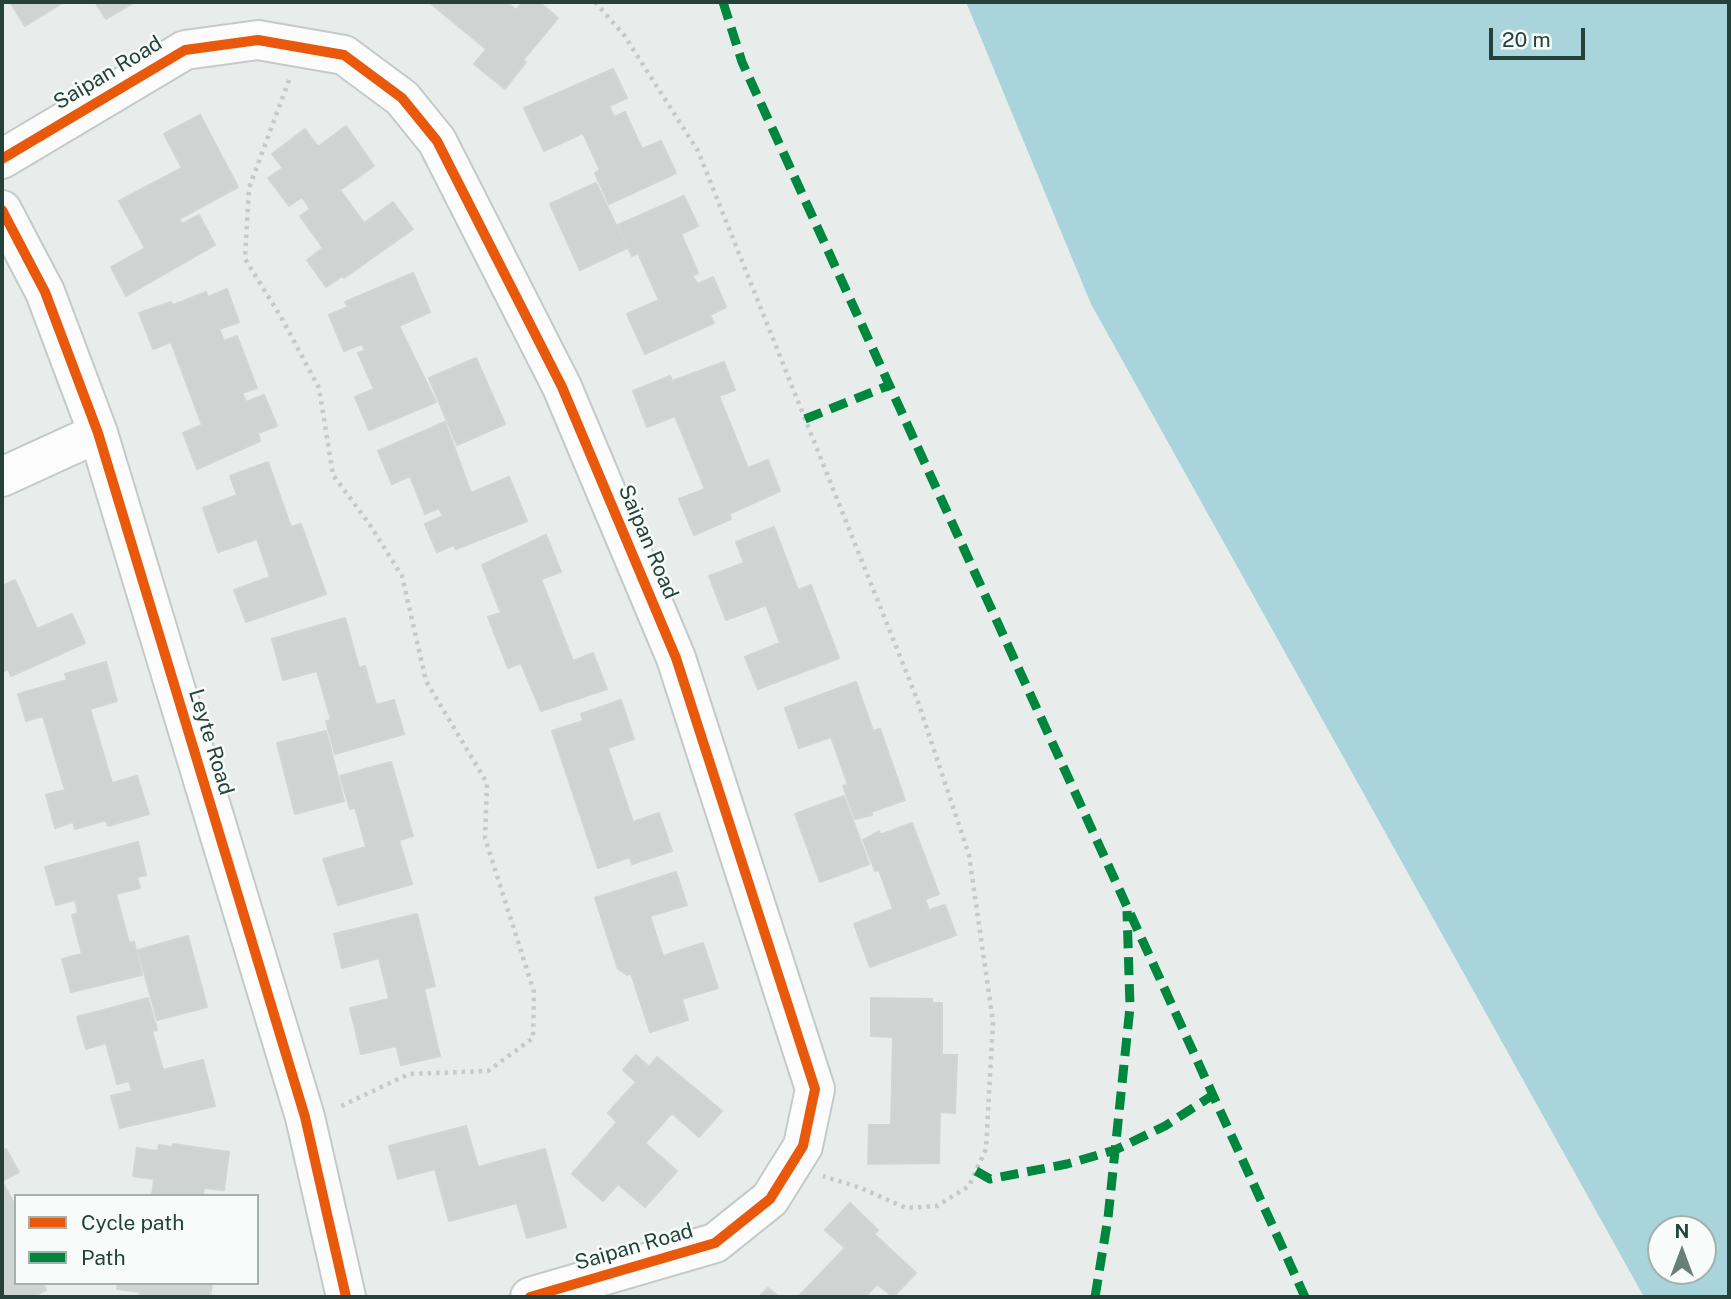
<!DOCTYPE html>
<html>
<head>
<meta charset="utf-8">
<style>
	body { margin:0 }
	#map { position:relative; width:1731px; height:1299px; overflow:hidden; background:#e8edeb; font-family:"Public Sans",sans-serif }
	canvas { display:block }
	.frame { position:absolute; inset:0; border:4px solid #24423a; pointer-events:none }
	.legend { position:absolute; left:14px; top:1194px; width:245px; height:91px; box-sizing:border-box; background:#f7fbf9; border:2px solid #a3b1ad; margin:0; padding:9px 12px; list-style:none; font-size:21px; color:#24423a }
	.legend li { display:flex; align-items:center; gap:14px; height:35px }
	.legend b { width:35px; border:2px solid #a3b1ad }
	.north { position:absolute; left:1647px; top:1215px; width:70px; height:70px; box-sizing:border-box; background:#f7fbf9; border:2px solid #a3b1ad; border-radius:50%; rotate:0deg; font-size:19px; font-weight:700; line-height:28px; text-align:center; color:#24423a }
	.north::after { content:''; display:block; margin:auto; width:24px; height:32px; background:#697e78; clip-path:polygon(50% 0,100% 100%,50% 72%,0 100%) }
	.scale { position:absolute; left:1489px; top:28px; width:96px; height:32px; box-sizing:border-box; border:4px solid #24423a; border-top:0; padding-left:9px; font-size:21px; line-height:24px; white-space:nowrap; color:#24423a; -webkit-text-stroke:5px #f7fbf9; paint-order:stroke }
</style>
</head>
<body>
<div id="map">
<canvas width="1731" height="1299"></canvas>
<div class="frame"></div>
<ul class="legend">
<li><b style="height:9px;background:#e8590c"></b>Cycle path</li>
<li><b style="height:9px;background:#00873e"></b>Path</li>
</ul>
<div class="north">N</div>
<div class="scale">20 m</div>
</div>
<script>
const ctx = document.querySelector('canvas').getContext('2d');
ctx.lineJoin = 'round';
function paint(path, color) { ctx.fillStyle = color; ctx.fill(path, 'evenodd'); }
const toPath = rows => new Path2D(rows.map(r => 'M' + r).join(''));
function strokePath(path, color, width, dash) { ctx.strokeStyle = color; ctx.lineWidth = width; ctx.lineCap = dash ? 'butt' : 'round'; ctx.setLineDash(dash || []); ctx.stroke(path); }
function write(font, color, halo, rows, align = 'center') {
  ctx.font = font + ' "Public Sans",sans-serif'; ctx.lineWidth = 5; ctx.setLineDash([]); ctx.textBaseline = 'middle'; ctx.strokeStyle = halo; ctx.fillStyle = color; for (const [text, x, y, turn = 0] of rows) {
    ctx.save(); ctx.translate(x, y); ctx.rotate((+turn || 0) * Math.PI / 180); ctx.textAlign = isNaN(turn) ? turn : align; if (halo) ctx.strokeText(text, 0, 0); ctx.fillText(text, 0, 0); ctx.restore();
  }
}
const water = toPath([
	[966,2,1729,2,1729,1297,1644,1297,1091,304],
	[1661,1229,1703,1229,1703,1271,1661,1271]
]);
const building = toPath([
	[10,2,64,2,25,26,10,2],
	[95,2,135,2,106,19,95,2],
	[429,2,507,2,516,10,523,2,539,2,558,18,523,60,526,62,505,89,474,64,486,49,429,2],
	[613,69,627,98,609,106,614,117,625,112,642,149,661,141,676,173,609,204,595,173,600,170,583,133,544,151,524,108,613,69],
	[200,115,238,187,179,219,182,224,199,215,215,245,126,296,111,267,145,248,119,201,182,168,164,134,200,115],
	[346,126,374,166,340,190,364,223,393,202,413,229,344,278,342,276,326,287,307,260,323,248,300,216,310,209,302,197,289,206,268,178,283,168,272,154,305,129,318,147,346,126],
	[596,183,627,248,580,270,550,204,596,183],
	[684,196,698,226,681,234,698,273,692,276,698,284,713,277,726,307,710,315,714,323,645,354,627,314,659,300,638,253,632,256,618,225,684,196],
	[413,273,430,312,399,326,436,402,369,430,355,397,374,389,358,353,365,350,362,344,344,351,329,315,348,307,345,302,413,273],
	[227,289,239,322,219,329,224,341,237,336,257,388,242,393,246,402,264,395,277,426,258,433,260,441,197,469,183,433,202,425,171,342,153,349,139,313,171,302,173,305,206,292,208,297,227,289],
	[476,358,505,424,457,445,429,378,476,358],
	[724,362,735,390,719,396,748,468,768,460,780,491,729,514,731,519,694,535,679,499,705,489,675,416,647,427,633,391,670,376,672,381,724,362],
	[445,422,471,493,509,477,527,521,456,549,454,545,437,552,425,524,443,516,439,508,425,514,410,476,392,484,378,451,445,422],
	[268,462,291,527,301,524,326,594,246,622,234,590,270,577,257,539,218,552,203,508,237,495,230,476,268,462],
	[774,527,798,590,811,585,839,658,758,689,745,657,780,643,766,605,726,620,709,576,744,563,736,542,774,527],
	[546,535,561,572,541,579,573,661,593,653,607,689,541,711,521,663,508,668,488,617,501,613,482,565,546,535],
	[15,580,37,629,72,614,85,643,11,676,8,669,2,672,2,586,15,580],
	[345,618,359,668,365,666,376,705,394,700,404,734,335,754,326,721,331,720,317,671,283,680,272,639,345,618],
	[106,662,117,701,90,709,112,783,137,776,149,814,108,826,106,820,75,829,73,822,55,828,46,795,65,790,43,716,26,721,18,694,67,680,65,674,106,662],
	[856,682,873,731,880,729,905,800,871,812,872,815,855,819,843,786,848,785,831,737,799,748,785,708,856,682],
	[621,700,634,739,608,748,633,822,659,813,672,851,632,864,630,857,598,868,552,731,583,721,581,714,621,700],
	[326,731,344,801,295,814,277,743,326,731],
	[391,762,413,836,399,840,412,884,338,905,323,859,366,847,355,807,350,809,340,776,391,762],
	[844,796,869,864,820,882,795,814,844,796],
	[912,823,939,894,925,899,929,910,945,905,956,935,870,967,854,924,893,909,879,870,875,871,863,840,879,831,880,835,912,823],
	[138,842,146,875,137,877,140,888,116,894,129,943,134,942,142,975,71,992,62,959,82,954,72,915,78,913,75,900,56,905,45,867,138,842],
	[676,872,687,905,650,916,663,956,703,943,718,988,682,999,688,1020,650,1032,631,973,627,975,618,969,595,898,676,872],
	[417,914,435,986,424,989,440,1056,401,1065,396,1046,361,1054,350,1008,389,999,379,958,342,968,334,934,417,914],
	[188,936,207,1007,157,1020,138,950,188,936],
	[148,998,157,1030,152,1031,163,1070,203,1060,215,1106,120,1128,111,1096,132,1091,129,1081,117,1084,106,1043,86,1049,77,1017,148,998],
	[871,998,932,999,932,1003,942,1003,942,1055,957,1055,955,1113,940,1112,939,1163,868,1164,869,1125,891,1125,893,1037,871,1036,871,998],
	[636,1055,649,1067,657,1057,722,1111,699,1137,672,1113,645,1143,677,1171,645,1207,618,1184,603,1201,572,1174,617,1122,608,1113,636,1082,623,1070,636,1055],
	[466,1126,478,1167,545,1149,566,1227,527,1238,517,1203,449,1221,435,1169,398,1179,389,1146,466,1126],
	[173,1144,229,1152,224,1190,204,1188,203,1196,152,1196,154,1179,133,1176,137,1148,158,1151,159,1145,172,1147,173,1144],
	[6,1149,19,1172,2,1181,2,1151,6,1149],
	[2,1181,16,1207,16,1227,12,1229,16,1235,16,1283,43,1283,46,1290,32,1297,5,1297,2,1292,2,1181],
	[850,1203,878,1230,874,1234,916,1273,893,1297,877,1284,865,1297,798,1297,845,1248,825,1230,850,1203],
	[118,1283,212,1283,210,1297,139,1297,140,1292,117,1289,118,1283],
	[768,1288,779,1297,759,1297,768,1288]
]);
const path = toPath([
	[595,2,624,35,698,151,917,699,969,855,993,1022,986,1149,969,1186,937,1206,906,1208,861,1188,823,1176],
	[289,80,249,188,245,259,281,317,319,388,333,475,370,525,402,576,426,681,487,783,485,838,534,992,533,1038,488,1071,409,1074,339,1107]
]);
const minor = toPath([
	[2,159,185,50,258,40,344,55,402,98,437,141,562,387,676,658,815,1089,803,1146,770,1199,715,1243,530,1297],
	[2,210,45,292,98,433,305,1117,346,1297],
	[2,477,98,433]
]);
const quiet = toPath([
	[723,2,742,62,1305,1297],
	[805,419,890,385],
	[976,1171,990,1179,1067,1164,1115,1150,1165,1126,1213,1095],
	[1095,1297,1108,1218,1130,1007,1127,911]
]);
const cycleway = toPath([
	[2,159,185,50,258,40,344,55,402,98,437,141,562,387,676,658,815,1089,803,1146,770,1199,715,1243,530,1297],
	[2,210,45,292,98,433,305,1117,346,1297]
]);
const streetNames = [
	["Saipan Road",108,73,-31],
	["Saipan Road",648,542,67],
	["Leyte Road",211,742,73],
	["Saipan Road",634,1247,-16]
];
paint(water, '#a9d4db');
paint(building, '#cfd4d2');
strokePath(building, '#d1d6d4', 2);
strokePath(minor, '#c5cac8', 42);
strokePath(path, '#c3ccca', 4.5, [3.5, 5]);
strokePath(minor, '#fcfcfc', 38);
strokePath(quiet, '#00873e', 9, [18, 9]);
strokePath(cycleway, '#e8590c', 10);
write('21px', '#24423a', '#f7fbf9', streetNames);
</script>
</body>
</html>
